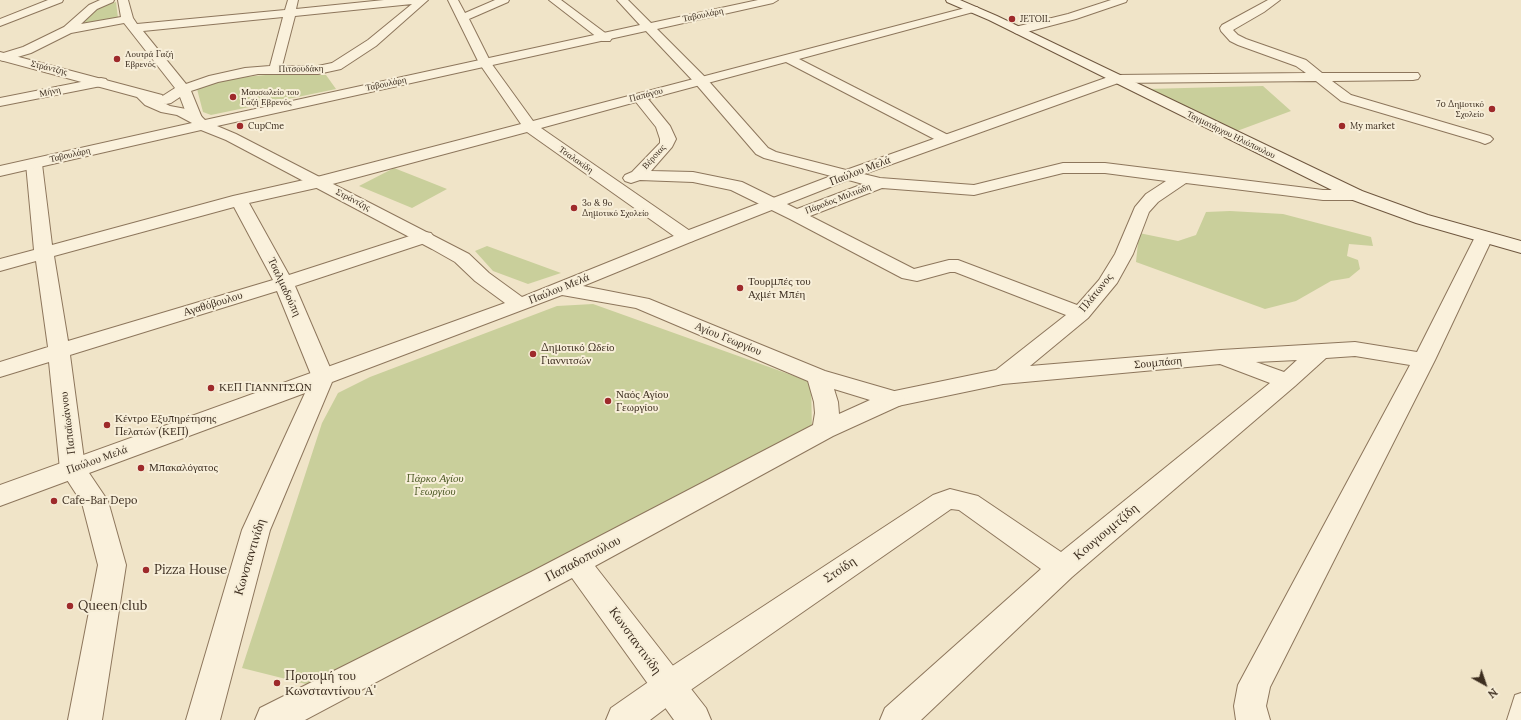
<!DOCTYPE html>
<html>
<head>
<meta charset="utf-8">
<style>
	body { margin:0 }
	#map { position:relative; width:1521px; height:720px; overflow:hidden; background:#f0e4c8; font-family:Lora,serif }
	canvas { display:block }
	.north { position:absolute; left:1465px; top:664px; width:40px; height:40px; -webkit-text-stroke:3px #f7eed8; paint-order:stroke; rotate:140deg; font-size:11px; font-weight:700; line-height:16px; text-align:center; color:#3d2e20 }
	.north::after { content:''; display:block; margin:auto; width:14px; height:18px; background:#3d2e20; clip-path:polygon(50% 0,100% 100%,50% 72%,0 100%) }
</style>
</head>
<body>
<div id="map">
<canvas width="1521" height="720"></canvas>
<div class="north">N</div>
</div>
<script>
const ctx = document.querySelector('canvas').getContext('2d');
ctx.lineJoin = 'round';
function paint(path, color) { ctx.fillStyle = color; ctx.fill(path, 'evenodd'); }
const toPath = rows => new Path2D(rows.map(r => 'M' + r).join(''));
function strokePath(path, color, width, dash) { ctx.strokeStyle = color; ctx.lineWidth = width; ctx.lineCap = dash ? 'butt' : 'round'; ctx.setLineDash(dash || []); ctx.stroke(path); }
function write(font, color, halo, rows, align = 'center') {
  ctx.font = font + ' Lora,serif'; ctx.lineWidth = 4; ctx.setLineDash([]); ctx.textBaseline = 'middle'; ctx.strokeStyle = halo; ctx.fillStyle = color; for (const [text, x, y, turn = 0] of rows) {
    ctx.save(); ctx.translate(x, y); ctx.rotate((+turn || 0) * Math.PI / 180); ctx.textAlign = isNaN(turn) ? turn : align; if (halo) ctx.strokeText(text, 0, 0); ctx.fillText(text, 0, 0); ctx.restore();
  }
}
const green = toPath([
	[116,2,118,18,81,25,99,7],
	[276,74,326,75,336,89,211,115,203,112,197,89,213,83,234,78],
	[1263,86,1291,111,1237,131,1146,89],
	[394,168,427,181,447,189,412,208,359,186],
	[1230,211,1283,214,1371,237,1373,246,1349,244,1347,256,1358,260,1360,269,1349,278,1331,281,1296,301,1265,309,1136,262,1139,233,1178,241,1196,235,1206,212],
	[487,246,561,273,528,284,493,271,475,251],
	[593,304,811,382,812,431,318,687,242,668,322,423,338,393,370,377,557,306]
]);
const service = toPath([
	[1521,693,1521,720,1507,720,1515,695,1521,693]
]);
const minor = toPath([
	[48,0,63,0,62,2,0,26,0,19,48,0],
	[100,0,114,0,113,2,97,9,81,24,121,17,118,0,128,0,133,18,137,24,285,10,288,0,298,0,296,9,384,0,428,0,376,46,341,69,318,74,258,74,218,82,191,91,202,118,200,121,195,122,190,121,188,118,180,97,171,103,166,104,161,103,159,100,161,97,175,88,124,23,71,33,31,53,4,61,0,60,0,54,23,47,64,27,89,5,100,0],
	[412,4,368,40,332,63,318,66,282,66,295,16,412,4],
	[283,17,270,66,245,68,209,76,186,84,143,31,283,17],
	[448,0,458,0,465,13,495,0,509,0,508,2,469,19,491,63,533,121,969,7,977,7,979,9,977,11,799,59,950,136,953,139,950,142,945,144,940,142,786,62,648,99,670,126,676,139,672,147,651,171,693,172,742,182,797,209,863,184,841,178,839,175,841,172,847,170,880,178,974,185,1063,163,1105,163,1323,190,1356,190,1362,191,1364,195,1362,199,1356,200,1323,200,1186,183,1158,202,1149,212,1133,254,1117,283,1088,318,1030,366,1221,350,1355,342,1417,352,1475,237,1478,233,1484,232,1490,233,1493,237,1435,360,1270,687,1266,706,1270,720,1236,720,1234,706,1238,685,1410,365,1355,356,1326,358,1295,386,1072,577,921,720,880,720,885,708,1041,569,959,510,951,509,679,698,650,720,606,720,611,708,657,676,933,495,950,489,978,496,1061,552,1270,383,1220,364,1003,384,893,407,885,405,881,399,885,393,996,370,1066,315,955,272,950,272,917,281,902,278,790,219,731,190,693,182,640,180,631,183,625,181,623,178,625,175,632,172,660,143,660,139,656,127,636,102,541,128,693,233,696,237,693,241,687,242,681,241,527,132,325,186,249,203,289,275,419,233,425,232,431,233,434,237,431,241,295,286,334,377,331,382,323,385,315,382,312,377,277,291,70,355,85,467,108,501,126,565,102,720,68,720,98,565,82,503,60,469,49,362,0,377,0,362,48,347,36,261,0,271,0,259,34,250,26,164,28,161,34,159,40,161,42,164,52,245,233,196,317,177,521,124,479,63,448,0],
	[1063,173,1105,173,1166,181,1146,194,1135,207,1115,254,1099,280,1077,305,958,260,949,260,914,269,810,216,882,188,974,195,1063,173],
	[234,207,273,280,68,341,54,256,234,207],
	[1297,360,1284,372,1256,362,1297,360],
	[549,0,561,0,612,38,610,41,602,41,549,0],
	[1111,0,1127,0,1126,2,1076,19,1019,34,1015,33,1013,30,1015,27,1068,14,1111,0],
	[1268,0,1280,0,1264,12,1233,30,1238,35,1246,39,1306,60,1322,73,1418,73,1420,76,1418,79,1413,80,1332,81,1351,95,1490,136,1493,139,1490,142,1485,144,1480,142,1341,101,1316,81,1116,83,1111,82,1109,79,1111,76,1116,75,1306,73,1296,66,1238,45,1230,41,1221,31,1220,28,1222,25,1268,0],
	[101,78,106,79,108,82,106,85,0,106,0,98,101,78]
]);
const tertiary = toPath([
	[617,0,628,0,651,23,758,0,778,0,773,3,657,29,705,77,768,148,776,152,846,170,1111,76,1116,75,1121,76,1123,79,1121,82,853,178,693,241,583,286,649,299,825,371,901,393,905,399,901,405,833,436,595,566,706,708,711,720,674,720,572,578,305,720,255,720,260,708,531,572,813,425,815,413,814,402,808,381,636,308,562,295,332,382,270,530,220,720,186,720,242,530,305,393,0,506,0,485,505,303,475,281,455,262,432,249,226,140,201,130,0,176,0,166,192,123,177,115,161,112,145,105,137,97,0,60,0,52,162,95,164,98,160,101,170,106,186,109,200,115,205,120,640,25,617,0],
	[646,31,695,83,756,154,764,158,831,176,681,233,522,297,489,273,469,254,236,134,217,126,646,31],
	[834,389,870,400,839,414,838,402,834,389]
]);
const secondary = toPath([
	[946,0,960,0,997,16,1362,191,1428,215,1521,241,1521,253,1416,223,1350,199,989,20,947,2,946,0]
]);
const markers = [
	[1012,19,4,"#9e2a2b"],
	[117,59,4,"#9e2a2b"],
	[233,97,4,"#9e2a2b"],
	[1492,109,4,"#9e2a2b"],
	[240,126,4,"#9e2a2b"],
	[1342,126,4,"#9e2a2b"],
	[574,208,4,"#9e2a2b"],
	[740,288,4,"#9e2a2b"],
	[533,354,4,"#9e2a2b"],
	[211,388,4,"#9e2a2b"],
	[608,401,4,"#9e2a2b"],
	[107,425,4,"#9e2a2b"],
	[141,468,4,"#9e2a2b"],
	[54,501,4,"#9e2a2b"],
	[146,570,4,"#9e2a2b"],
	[70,606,4,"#9e2a2b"],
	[277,683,4,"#9e2a2b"]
];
const farStreetnames = [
	["Ταβουλάρη",703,15,-12],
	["Στράντζης",49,68,14],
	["Πιτσουδάκη",301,69,-1],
	["Ταβουλάρη",386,84,-12],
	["Μήνη",50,92,-12],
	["Παπάγου",646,95,-15],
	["Ταγματάρχου Ηλιόπουλου",1231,135,26],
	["Ταβουλάρη",70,155,-13],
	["Βέροιας",654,157,-48],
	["Τσαλακίδη",576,160,35],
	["Πάροδος Μιλτιάδη",838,199,-21],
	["Στράντζης",353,200,27]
];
const farPoinames = [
	["JETOIL",1020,19],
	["Λουτρά Γαζή",125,54],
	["Εβρενός",125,64],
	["Μαυσωλείο του",241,92],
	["Γαζή Εβρενός",241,102],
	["7o Δημοτικό",1484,104,"right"],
	["Σχολείο",1484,114,"right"],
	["CupCme",248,126],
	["My market",1350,126],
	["3ο & 9ο",582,203],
	["Δημοτικό Σχολείο",582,213]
];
const streetNames = [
	["Παύλου Μελά",860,171,-21],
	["Τσαλμαδούπη",284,287,65],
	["Παύλου Μελά",559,289,-22],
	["Πλάτωνος",1096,293,-51],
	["Αγαθόβουλου",213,304,-17],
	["Αγίου Γεωργίου",728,339,22],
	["Σουμπάση",1158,363,-5],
	["Παπαϊωάννου",68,423,-97],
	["Παύλου Μελά",97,460,-20]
];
const poiNames = [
	["Τουρμπές του",748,282],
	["Αχμέτ Μπέη",748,295],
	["Δημοτικό Ωδείο",541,348],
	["Γιαννιτσών",541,361],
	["ΚΕΠ ΓΙΑΝΝΙΤΣΩΝ",219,388],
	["Ναός Αγίου",616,395],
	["Γεωργίου",616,408],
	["Κέντρο Εξυπηρέτησης",115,419],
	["Πελατών (ΚΕΠ)",115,432],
	["Μπακαλόγατος",149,468],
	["Cafe-Bar Depo",62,501]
];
const parkNames = [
	["Πάρκο Αγίου",435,479],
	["Γεωργίου",435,492]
];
const nearStreetnames = [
	["Κουγιουμτζίδη",1106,532,-40],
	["Κωνσταντινίδη",250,557,-73],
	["Παπαδοπούλου",583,559,-28],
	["Στοίδη",840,570,-34],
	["Κωνσταντινίδη",635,641,54]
];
const nearPoinames = [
	["Pizza House",154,570],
	["Queen club",78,606],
	["Προτομή του",285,676],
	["Κωνσταντίνου Α'",285,691]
];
paint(green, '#c9cf9b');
strokePath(service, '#8d765c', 2);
strokePath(minor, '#8d765c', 2);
strokePath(tertiary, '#8d765c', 2);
strokePath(secondary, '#6f573f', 2);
paint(service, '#faf1dc');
paint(minor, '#faf1dc');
paint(tertiary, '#faf1dc');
paint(secondary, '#faf1dc');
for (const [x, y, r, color] of markers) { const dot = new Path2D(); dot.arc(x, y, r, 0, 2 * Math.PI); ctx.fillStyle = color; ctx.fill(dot); strokePath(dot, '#f7eed8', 1.5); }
write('9px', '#3d2e20', '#f7eed8', farStreetnames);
write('9px', '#3d2e20', '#f7eed8', farPoinames, 'left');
write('11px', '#3d2e20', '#f7eed8', streetNames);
write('11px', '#3d2e20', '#f7eed8', poiNames, 'left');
write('italic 11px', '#4d5a26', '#f7eed8', parkNames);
write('13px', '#3d2e20', '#f7eed8', nearStreetnames);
write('13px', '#3d2e20', '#f7eed8', nearPoinames, 'left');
</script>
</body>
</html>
